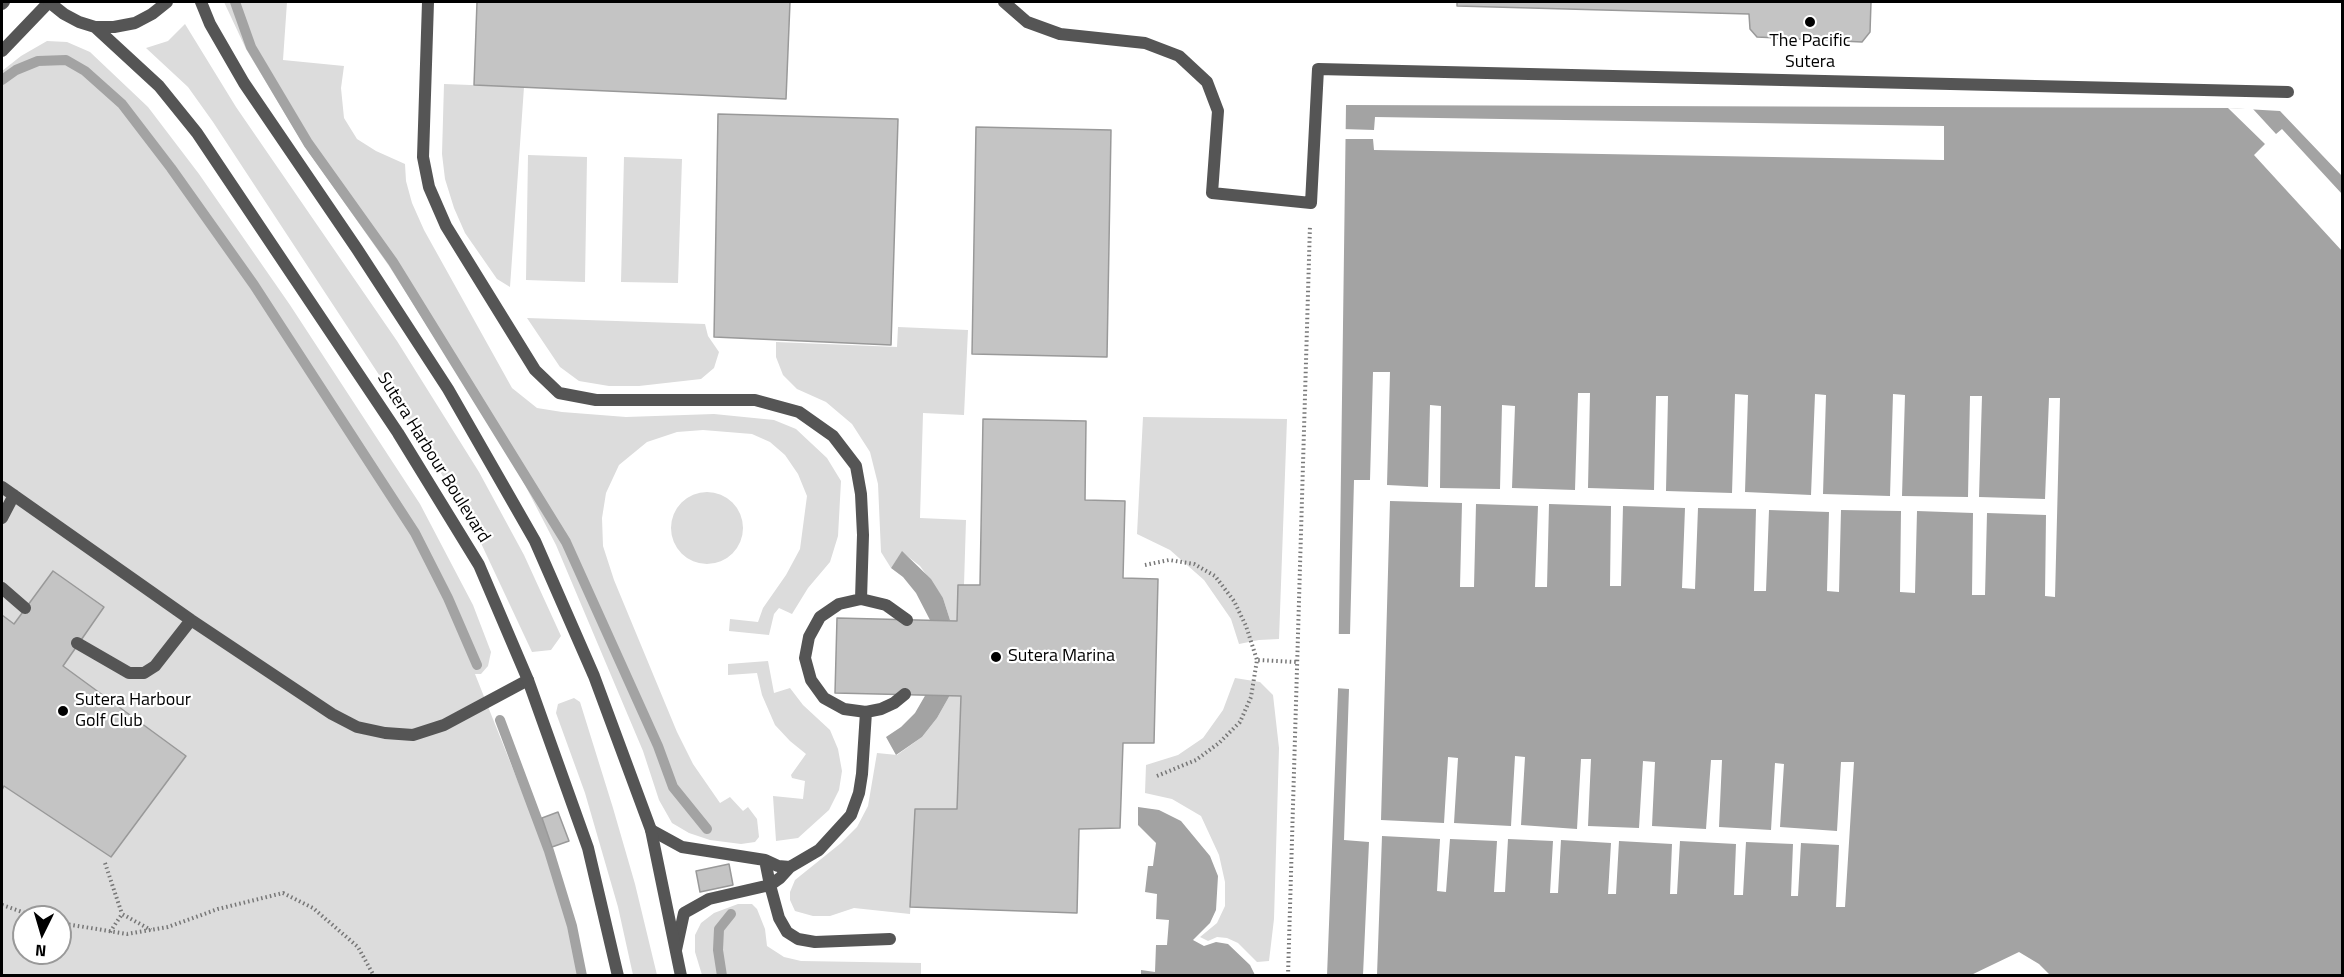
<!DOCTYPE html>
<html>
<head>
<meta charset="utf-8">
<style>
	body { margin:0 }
	#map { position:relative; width:2344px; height:977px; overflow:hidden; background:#fff; font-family:"Titillium Web",sans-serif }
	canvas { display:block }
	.frame { position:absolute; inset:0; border:3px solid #000; pointer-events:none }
	.north { position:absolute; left:12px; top:905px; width:60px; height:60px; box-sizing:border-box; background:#fff; border:2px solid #999; border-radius:50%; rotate:185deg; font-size:16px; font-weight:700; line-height:24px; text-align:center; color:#000 }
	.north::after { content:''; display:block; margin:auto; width:21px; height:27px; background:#000; clip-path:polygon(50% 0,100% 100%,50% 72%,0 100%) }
</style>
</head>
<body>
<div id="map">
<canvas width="2344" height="977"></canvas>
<div class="frame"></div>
<div class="north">N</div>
</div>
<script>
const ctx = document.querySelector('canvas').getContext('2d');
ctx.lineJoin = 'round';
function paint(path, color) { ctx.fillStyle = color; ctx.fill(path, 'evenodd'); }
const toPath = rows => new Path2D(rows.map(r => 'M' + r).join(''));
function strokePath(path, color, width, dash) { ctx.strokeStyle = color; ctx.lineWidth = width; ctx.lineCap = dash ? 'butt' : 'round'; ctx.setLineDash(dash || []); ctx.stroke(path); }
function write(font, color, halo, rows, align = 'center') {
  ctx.font = font + ' "Titillium Web",sans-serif'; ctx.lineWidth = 4.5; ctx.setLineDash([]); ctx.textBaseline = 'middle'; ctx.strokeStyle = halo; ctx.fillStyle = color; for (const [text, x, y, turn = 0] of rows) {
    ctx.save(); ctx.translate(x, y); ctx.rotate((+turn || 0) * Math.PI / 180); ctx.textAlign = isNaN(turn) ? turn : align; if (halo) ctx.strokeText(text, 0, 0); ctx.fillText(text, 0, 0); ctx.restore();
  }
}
const green = toPath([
	[224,2,287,2,283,60,344,66,341,88,344,118,357,139,376,151,405,164,406,181,412,203,424,230,512,388,537,408,562,412,626,417,714,414,774,420,796,429,827,458,841,481,838,536,830,562,808,588,792,614,779,608,774,614,769,635,729,631,730,619,758,622,763,608,786,575,800,549,807,496,798,474,785,455,770,442,752,434,703,430,677,432,647,442,619,465,606,493,602,518,603,546,614,580,677,732,693,764,720,803,730,797,743,811,748,807,757,819,759,837,755,842,741,844,710,840,689,833,672,823,659,800,643,751,556,545,511,458,389,266,305,147,246,49],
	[185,24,236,107,397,341,479,472,524,555,561,636,551,650,532,652,472,524,408,419,213,122,188,87,146,48,168,41],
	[47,41,67,42,90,52,148,107,199,174,290,305,420,504,473,605,491,652,488,666,481,674,475,674,546,852,570,926,579,975,2,976,2,71,21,56],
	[24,917,60,917,60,953,24,953],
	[444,84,524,87,510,287,497,279,465,233,454,208,445,179,442,154],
	[528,155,587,157,585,282,526,280],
	[624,157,682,159,678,283,621,282],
	[527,318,705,324,708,336,719,352,714,368,701,379,639,386,609,386,579,381,560,367],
	[898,327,968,330,964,415,923,413,920,518,966,520,964,585,958,585,957,621,950,620,943,598,920,566,902,552,891,568,881,552,878,484,870,452,852,424,826,402,797,389,783,375,776,357,776,342,897,347],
	[1143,417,1287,419,1279,639,1259,640,1239,644,1231,619,1204,580,1170,550,1137,534],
	'671 528a36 36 0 1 1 72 0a36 36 0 1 1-72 0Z',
	[768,661,774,693,790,688,803,705,830,730,838,749,842,771,839,790,829,810,798,838,776,841,773,796,803,799,805,781,792,778,791,775,806,754,790,741,775,725,762,695,757,673,728,675,728,664],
	[1235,678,1260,682,1273,695,1279,748,1274,919,1269,961,1257,962,1238,943,1227,938,1217,937,1208,941,1200,937,1217,923,1225,906,1225,882,1219,855,1201,816,1172,799,1145,793,1146,765,1178,755,1203,738,1223,710],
	[950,695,961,696,957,809,916,809,910,914,854,908,830,916,813,916,795,911,790,900,790,892,795,880,841,843,857,827,868,806,877,753,897,755,922,737,937,718],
	[574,698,580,702,613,808,635,884,657,975,633,975,618,907,585,793,556,713,558,704],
	[738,904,752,904,757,909,765,929,767,946,784,957,801,961,921,963,921,975,702,975,695,952,695,935,701,923,714,913]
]);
const water = toPath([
	[1346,105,2228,108,2280,111,2342,176,2342,975,2050,975,2039,964,2019,952,1969,976,1327,976,1338,691],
	[902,551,931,579,943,598,950,620,930,620,916,593,903,577,891,568],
	[926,694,950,695,937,718,922,737,896,755,886,737,901,727,915,713],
	[1138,807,1159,810,1181,821,1210,856,1218,876,1216,910,1210,923,1193,940,1204,946,1216,942,1228,944,1250,965,1255,975,1141,975,1141,970,1155,972,1156,945,1167,945,1169,920,1156,919,1157,894,1145,892,1148,866,1153,866,1156,843,1138,825]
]);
const pier = toPath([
	[2228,108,2253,109,2276,134,2282,129,2342,194,2342,251,2254,155,2265,144],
	[1375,117,1944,126,1944,160,1374,150,1373,139,1342,139,1342,129,1374,130],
	[1373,372,1390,372,1387,485,1428,487,1430,405,1441,406,1440,488,1500,489,1502,405,1515,406,1512,488,1575,490,1578,393,1590,393,1588,488,1654,490,1656,396,1668,396,1666,491,1732,493,1735,394,1748,395,1745,492,1811,495,1815,394,1826,395,1823,494,1890,496,1893,394,1905,395,1902,496,1968,497,1970,396,1982,396,1979,497,2045,499,2049,398,2060,398,2055,597,2045,596,2046,515,1987,513,1985,595,1972,595,1973,513,1917,511,1915,593,1900,592,1901,511,1841,510,1839,592,1827,591,1829,512,1769,510,1766,591,1754,591,1756,509,1698,508,1695,589,1682,588,1685,508,1623,506,1621,586,1610,586,1611,506,1549,504,1547,587,1535,587,1538,506,1476,504,1474,587,1460,587,1462,503,1390,501,1381,820,1444,823,1448,757,1458,758,1454,823,1511,826,1515,756,1525,757,1521,825,1577,829,1581,759,1591,759,1588,826,1639,828,1643,761,1655,762,1652,826,1706,829,1711,760,1722,760,1719,827,1771,830,1775,763,1784,764,1780,827,1837,831,1841,762,1854,762,1845,907,1836,907,1839,845,1801,843,1798,896,1791,896,1793,844,1746,842,1743,895,1734,895,1736,844,1680,841,1677,894,1670,894,1672,844,1619,841,1616,894,1608,894,1611,843,1561,840,1558,893,1550,893,1553,841,1508,839,1505,892,1494,892,1497,841,1450,839,1446,892,1437,891,1440,839,1382,836,1377,975,1363,975,1369,842,1344,840,1349,689,1335,688,1336,634,1350,634,1354,480,1370,480]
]);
const stream = toPath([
	[235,2,251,47,308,143,393,262,566,542,658,746,673,787,707,829],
	[2,80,16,70,38,61,66,60,85,71,122,104,171,168,254,285,415,533,448,598,477,665],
	[500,720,549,851,572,926,582,976],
	[722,976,718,950,719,929,731,914]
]);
const building = toPath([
	[477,2,790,2,786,99,474,85,477,2],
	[1457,2,1871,2,1870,32,1862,42,1757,37,1750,29,1749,14,1457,6,1457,2],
	[718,114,898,119,891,345,714,337,718,114],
	[976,127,1111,130,1107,357,972,354,976,127],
	[983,419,1086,421,1085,500,1125,501,1123,578,1158,579,1154,743,1123,743,1120,828,1079,829,1077,913,910,907,915,809,957,809,961,696,835,693,837,618,957,621,958,585,980,585,983,419],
	[53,571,104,607,63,666,186,756,111,857,4,786,2,790,2,615,14,624,53,571],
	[558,812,569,841,552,847,542,818,558,812],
	[729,864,733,885,700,892,696,871,729,864]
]);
const path = toPath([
	[1145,565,1169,560,1194,564,1215,576,1234,601,1246,626,1257,660],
	[1157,776,1196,760,1219,743,1240,722,1251,697,1257,660,1297,662],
	[105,863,122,914],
	[2,905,37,917],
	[60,923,127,934,168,927,218,909,283,893,313,908,358,947,374,976],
	[110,932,122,914,151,930],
	[1288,976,1310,225]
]);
const service = toPath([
	[428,2,423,157,429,187,446,226,535,370,559,393,596,400,755,400,799,412,833,436,856,466,861,494,863,535,861,599],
	[1004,2,1027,22,1060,34,1145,43,1179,56,1207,82,1218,111,1212,193,1311,203,1318,69,2288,92],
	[2,4,4,2],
	[2,51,49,2],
	[2,487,191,620,332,714,357,727,385,733,413,735,444,725,528,680],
	[2,518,14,495],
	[2,588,25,608],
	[77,643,129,673,144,673,155,666,191,620],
	[905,694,894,703,881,709,866,712,844,709,824,698,811,680,805,658,809,637,820,617,839,604,861,599,886,605,907,620],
	[651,830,682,847,765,860,778,866,790,867],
	[765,860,770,885,779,918,787,932,798,939,815,942,890,939],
	[676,950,684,913,709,899,770,885,780,878,790,867,819,850,851,815,859,793,862,774,866,712]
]);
const minor = toPath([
	[49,2,64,14,79,22,95,27,114,27,135,23,152,14,167,2],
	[201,2,210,24,244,83,357,249,448,389,535,541,594,676,651,830,681,976],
	[95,27,159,86,197,133,398,433,479,565,528,680,588,848,618,976]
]);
const markers = [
	[1810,22,6,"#000"],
	[996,657,6,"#000"],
	[63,711,6,"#000"]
];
const poiNames = [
	["The Pacific",1810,42,"center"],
	["Sutera",1810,63,"center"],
	["Sutera Marina",1008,657],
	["Sutera Harbour",75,701],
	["Golf Club",75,722]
];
const streetNames = [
	["Sutera Harbour Boulevard",433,458,58]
];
paint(green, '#dcdcdc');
paint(water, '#a3a3a3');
paint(pier, '#fff');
strokePath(stream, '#a3a3a3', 10);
paint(building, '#c4c4c4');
strokePath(building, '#999', 1.5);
strokePath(path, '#777', 4, [1.5, 3]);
strokePath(service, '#555', 12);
strokePath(minor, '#555', 12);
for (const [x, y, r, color] of markers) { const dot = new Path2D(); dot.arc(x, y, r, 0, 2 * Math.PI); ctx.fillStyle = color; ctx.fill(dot); strokePath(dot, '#fff', 2); }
write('18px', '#000', '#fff', poiNames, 'left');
write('18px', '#000', '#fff', streetNames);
</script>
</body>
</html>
